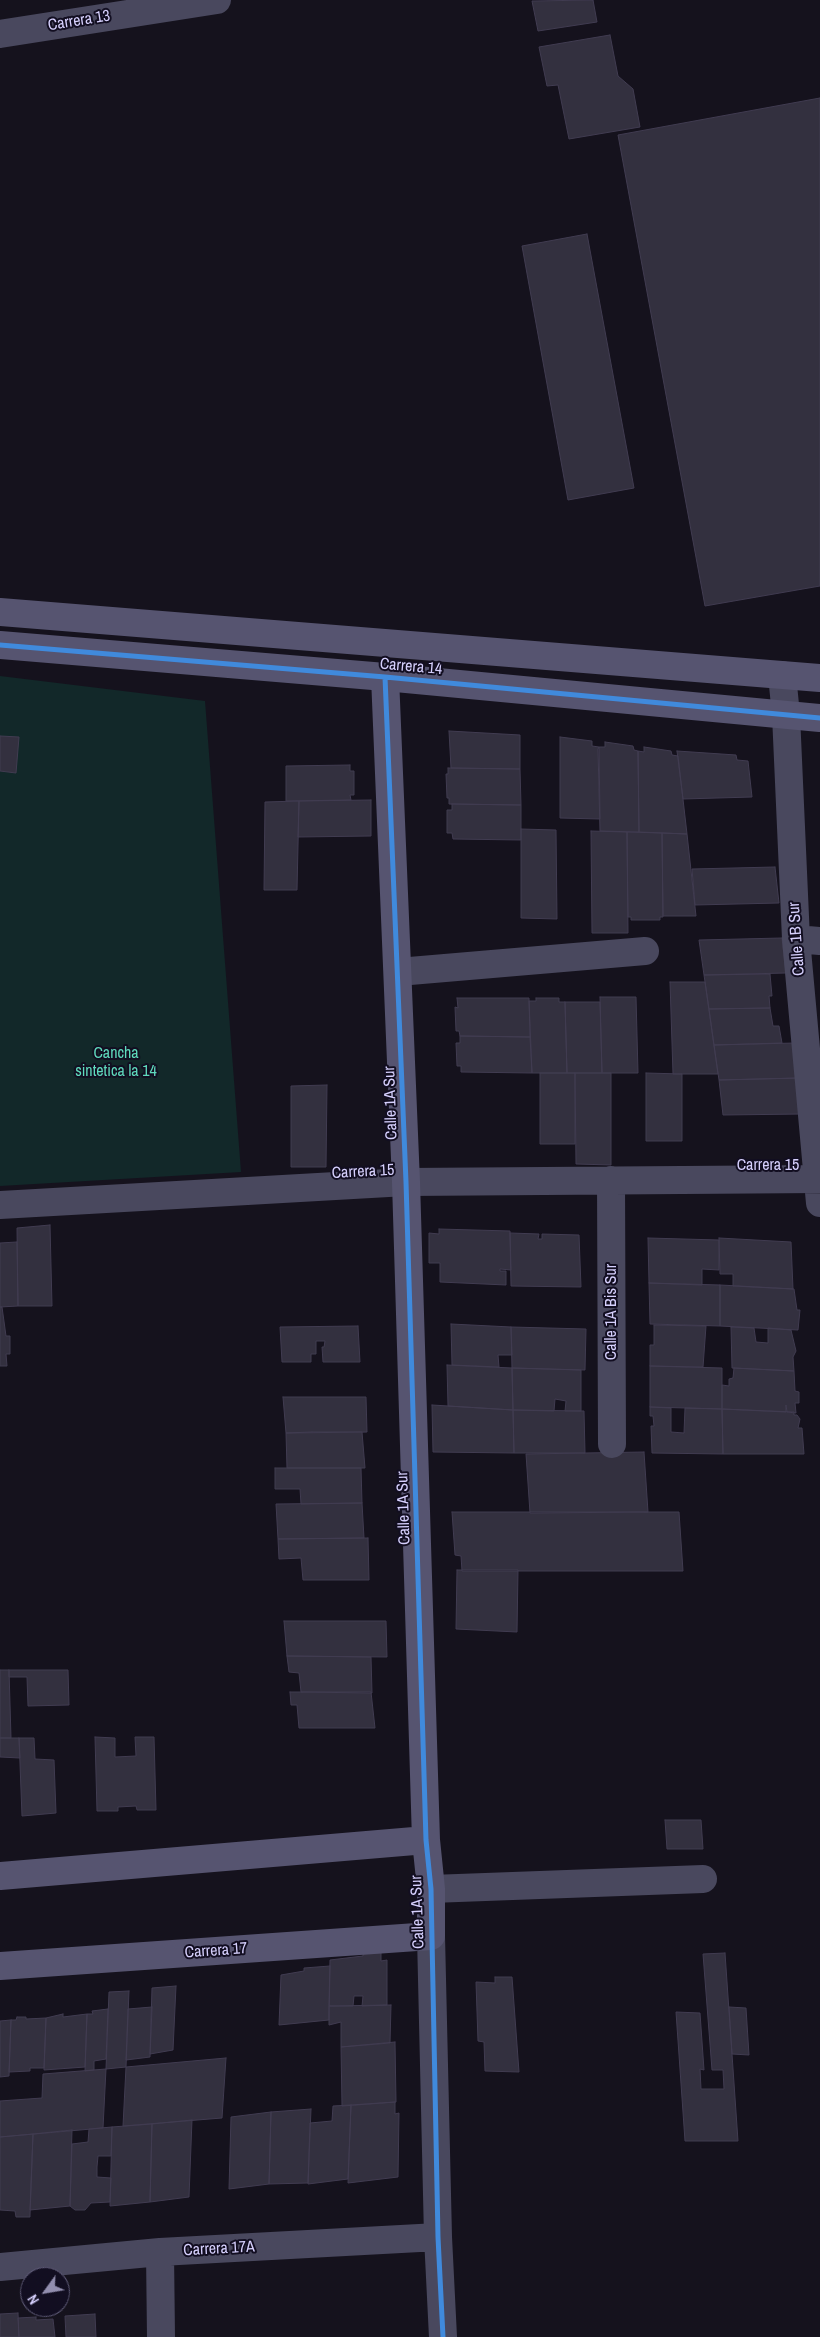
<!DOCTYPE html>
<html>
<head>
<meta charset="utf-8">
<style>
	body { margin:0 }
	#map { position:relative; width:820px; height:2337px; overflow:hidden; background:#15121d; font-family:"Archivo Narrow",sans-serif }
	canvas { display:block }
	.north { position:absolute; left:20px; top:2267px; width:50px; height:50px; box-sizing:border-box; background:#120e21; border:1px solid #605c79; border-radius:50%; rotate:238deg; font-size:14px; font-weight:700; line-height:20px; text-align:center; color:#d6d0fd }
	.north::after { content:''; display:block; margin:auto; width:18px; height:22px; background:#928eaf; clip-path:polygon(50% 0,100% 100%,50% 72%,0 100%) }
</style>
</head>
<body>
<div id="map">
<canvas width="820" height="2337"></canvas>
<div class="north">N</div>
</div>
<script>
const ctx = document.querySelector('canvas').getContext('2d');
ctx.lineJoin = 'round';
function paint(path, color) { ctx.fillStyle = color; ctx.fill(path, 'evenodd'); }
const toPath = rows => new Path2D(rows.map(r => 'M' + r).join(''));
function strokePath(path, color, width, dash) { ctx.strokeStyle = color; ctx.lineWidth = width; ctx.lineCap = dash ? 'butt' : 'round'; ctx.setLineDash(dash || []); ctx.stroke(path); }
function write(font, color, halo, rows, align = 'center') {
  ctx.font = font + ' "Archivo Narrow",sans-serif'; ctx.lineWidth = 4; ctx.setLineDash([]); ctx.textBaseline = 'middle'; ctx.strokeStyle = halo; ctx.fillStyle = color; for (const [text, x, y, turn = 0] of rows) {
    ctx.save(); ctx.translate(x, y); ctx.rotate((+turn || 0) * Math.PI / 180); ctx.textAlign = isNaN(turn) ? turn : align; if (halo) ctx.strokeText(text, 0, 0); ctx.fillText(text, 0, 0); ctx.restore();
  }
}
const green = toPath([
	[0,676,205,701,241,1172,0,1186]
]);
const building = toPath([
	[593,0,597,22,538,31,532,1,593,0],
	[610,35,618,76,633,89,640,127,569,139,558,85,547,86,539,47,610,35],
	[820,98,820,586,705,606,618,135,820,98],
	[587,234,634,488,568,500,522,246,587,234],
	[449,731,520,735,520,769,451,768,449,731],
	[0,736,19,737,16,773,0,771,0,736],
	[560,737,592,741,592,746,599,747,600,819,560,818,560,737],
	[605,742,633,746,634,750,638,751,639,832,600,831,598,749,599,747,605,747,605,742],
	[644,747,671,751,672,755,678,756,687,834,639,832,638,751,644,752,644,747],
	[677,751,736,755,737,760,748,761,752,797,683,799,677,751],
	[350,765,350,771,354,771,354,795,350,795,351,800,286,801,286,766,350,765],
	[448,768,520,769,521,805,449,804,449,798,447,798,446,774,448,774,448,768],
	[371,800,371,836,298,837,299,801,371,800],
	[299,801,297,890,264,890,265,802,299,801],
	[452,804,521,805,521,840,453,839,452,833,447,833,447,810,452,810,452,804],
	[521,829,556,830,557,919,521,918,521,829],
	[591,831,627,832,628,933,592,933,591,831],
	[627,832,662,833,663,917,660,917,660,920,631,920,631,917,628,917,627,832],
	[662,833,687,834,696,916,663,916,662,833],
	[775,867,779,903,695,905,692,869,775,867],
	[782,938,786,973,704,975,699,940,782,938],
	[770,974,772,996,769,996,770,1008,709,1009,704,975,770,974],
	[670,982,705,982,718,1074,673,1074,670,982],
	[600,997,636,997,638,1073,602,1073,600,997],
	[457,998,529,998,530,1037,460,1036,459,1031,456,1031,455,1007,458,1008,457,998],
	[536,998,559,998,559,1002,565,1002,567,1073,532,1073,529,1001,536,1001,536,998],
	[565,1002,600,1002,602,1073,567,1073,565,1002],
	[770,1008,773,1026,779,1026,782,1043,714,1045,709,1009,770,1008],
	[460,1036,530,1037,532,1073,461,1072,461,1066,457,1066,456,1043,460,1043,460,1036],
	[795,1043,799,1078,719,1080,714,1045,795,1043],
	[540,1073,575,1073,575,1144,540,1144,540,1073],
	[575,1073,611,1073,611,1165,576,1164,575,1073],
	[646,1073,682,1074,682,1141,646,1141,646,1073],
	[799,1078,803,1114,723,1115,719,1080,799,1078],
	[327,1085,326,1167,291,1167,291,1086,327,1085],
	[50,1225,52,1306,18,1306,17,1228,50,1225],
	[439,1229,510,1231,511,1270,500,1269,500,1271,506,1271,506,1285,440,1282,440,1263,429,1263,429,1233,439,1234,439,1229],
	[510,1233,539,1234,538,1239,542,1239,542,1234,579,1235,581,1287,511,1286,510,1233],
	[648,1238,719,1240,719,1270,702,1269,702,1285,649,1283,648,1238],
	[719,1238,791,1242,793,1289,733,1286,733,1274,720,1274,719,1238],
	[17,1242,18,1306,0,1307,0,1243,17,1242],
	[649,1283,720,1285,720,1326,650,1324,649,1283],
	[720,1285,794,1289,797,1310,800,1310,798,1330,720,1326,720,1285],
	[0,1307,2,1307,6,1336,10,1336,10,1354,6,1354,7,1366,0,1366,0,1307],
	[451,1324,511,1327,512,1355,498,1355,499,1367,452,1365,451,1324],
	[654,1325,706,1326,703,1367,650,1366,650,1345,654,1345,654,1325],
	[358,1326,360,1362,323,1362,322,1347,324,1347,325,1341,316,1341,316,1354,311,1354,311,1362,282,1362,280,1327,358,1326],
	[511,1327,586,1329,585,1370,512,1368,511,1327],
	[731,1327,754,1328,756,1342,768,1343,768,1328,791,1330,796,1351,793,1357,794,1371,732,1368,731,1327],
	[447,1365,512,1368,513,1410,448,1406,447,1365],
	[650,1366,722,1368,722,1409,650,1407,650,1366],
	[512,1368,581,1370,581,1411,565,1411,566,1401,555,1399,554,1411,513,1410,512,1368],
	[734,1368,794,1371,795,1391,799,1392,799,1403,795,1403,796,1413,787,1412,786,1405,786,1412,722,1409,722,1385,729,1386,729,1379,733,1378,734,1368],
	[283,1397,366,1397,367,1432,286,1433,283,1397],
	[432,1405,513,1410,514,1453,433,1452,432,1405],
	[650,1407,671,1408,671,1432,684,1433,685,1408,722,1409,723,1454,652,1453,651,1426,654,1426,653,1416,650,1416,650,1407],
	[722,1409,794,1412,794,1415,797,1415,800,1419,798,1428,802,1428,804,1454,723,1454,722,1409],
	[513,1410,584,1411,585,1453,514,1453,513,1410],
	[312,1432,362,1432,365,1468,287,1468,286,1433,312,1432],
	[644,1452,648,1512,530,1513,526,1454,644,1452],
	[275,1468,361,1468,362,1503,301,1504,300,1489,275,1489,275,1468],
	[362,1503,364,1538,278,1539,276,1504,362,1503],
	[452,1512,679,1512,683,1571,462,1571,461,1556,455,1555,452,1512],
	[368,1538,369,1580,303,1580,301,1558,279,1559,278,1539,368,1538],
	[457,1570,518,1570,517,1632,456,1629,457,1570],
	[284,1621,386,1621,387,1657,287,1656,284,1621],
	[287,1656,371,1657,372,1693,301,1692,299,1673,289,1672,287,1656],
	[0,1670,9,1670,11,1738,0,1738,0,1670],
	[9,1670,68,1670,69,1705,28,1706,27,1677,9,1677,9,1670],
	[290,1692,371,1692,375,1728,299,1728,297,1705,291,1705,290,1692],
	[95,1737,115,1738,115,1757,136,1756,135,1737,154,1737,156,1810,137,1810,136,1806,118,1807,118,1811,97,1811,95,1737],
	[0,1738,19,1738,20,1758,0,1757,0,1738],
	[19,1738,34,1738,35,1759,54,1760,56,1813,22,1816,19,1738],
	[665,1820,701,1820,703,1849,667,1849,665,1820],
	[381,1950,381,1961,387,1960,387,2005,362,2006,363,1996,354,1996,353,2006,329,2006,330,1960,363,1956,363,1954,381,1950],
	[725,1953,738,2141,685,2141,676,2012,700,2013,704,2070,700,2069,701,2089,724,2089,723,2070,712,2070,703,1954,725,1953],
	[330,1966,329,2020,279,2025,281,1975,304,1971,304,1968,330,1966],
	[495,1977,512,1977,519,2072,485,2071,484,2042,478,2041,476,1982,495,1983,495,1977],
	[176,1986,173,2050,150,2054,152,1988,176,1986],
	[129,1991,126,2067,106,2069,109,1992,129,1991],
	[391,2005,390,2043,341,2047,341,2022,329,2025,329,2006,391,2005],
	[152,2007,150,2057,126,2060,128,2009,152,2007],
	[729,2007,746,2008,749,2055,732,2054,729,2007],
	[108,2009,106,2059,94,2061,94,2070,85,2071,87,2014,93,2014,92,2011,108,2009],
	[63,2014,63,2017,87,2014,85,2067,44,2070,46,2018,63,2014],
	[17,2017,26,2017,26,2019,46,2018,44,2068,30,2068,30,2071,9,2072,11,2020,16,2020,17,2017],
	[11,2020,9,2076,0,2077,0,2021,11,2020],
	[395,2042,396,2102,342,2106,341,2047,395,2042],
	[226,2058,222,2118,123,2126,126,2067,226,2058],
	[106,2069,103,2128,0,2137,0,2101,42,2098,43,2074,106,2069],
	[395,2102,395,2114,399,2113,398,2177,348,2183,351,2105,395,2102],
	[351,2105,348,2179,308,2184,310,2123,332,2121,333,2106,351,2105],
	[311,2109,308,2183,269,2184,271,2112,311,2109],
	[271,2112,269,2184,229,2189,231,2117,271,2112],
	[192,2120,189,2197,150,2202,152,2124,192,2120],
	[152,2124,150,2202,110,2206,112,2127,152,2124],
	[112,2127,111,2156,98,2156,97,2167,97,2177,111,2178,110,2202,91,2203,85,2210,75,2210,70,2206,72,2144,88,2142,89,2129,112,2127],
	[72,2130,70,2206,30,2210,33,2134,72,2130],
	[33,2134,30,2215,30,2217,16,2217,15,2211,0,2210,0,2137,33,2134],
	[18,2313,19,2337,0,2337,0,2314,18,2313],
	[95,2314,96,2337,66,2337,65,2316,95,2314],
	[36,2317,36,2320,53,2319,55,2337,19,2337,18,2318,36,2317]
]);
const street = toPath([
	[0,34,217,0],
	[782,675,786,715,796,939,820,1203],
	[796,939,820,941],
	[398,972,645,951],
	[611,1180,612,1444],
	[0,1205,406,1182,820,1179],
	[431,1889,703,1879],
	[431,1936,438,2237,443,2337],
	[160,2252,161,2337],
	[0,2267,160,2252,438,2237]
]);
const secondary = toPath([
	[0,612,820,678],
	[0,645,385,677,820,718],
	[0,1876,426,1840],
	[0,1966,431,1936,431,1889,426,1840,406,1182,385,677]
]);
const cycleway = toPath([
	[0,645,385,677,820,718],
	[385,677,406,1182,426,1840,431,1889,438,2237,443,2337]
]);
const streetNames = [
	["Carrera 13",79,21,-9],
	["Carrera 14",411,667,5],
	["Calle 1B Sur",797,939,-94],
	["Calle 1A Sur",391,1103,-92],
	["Carrera 15",768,1166],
	["Carrera 15",363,1172,-3],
	["Calle 1A Bis Sur",612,1312,-90],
	["Calle 1A Sur",404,1508,-92],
	["Calle 1A Sur",418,1912,-92],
	["Carrera 17",216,1951,-4],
	["Carrera 17A",219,2249,-3]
];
const parkNames = [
	["Cancha",116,1054],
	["sintetica la 14",116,1072]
];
paint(green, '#122829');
paint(building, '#33303f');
strokePath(building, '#413c51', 1);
strokePath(street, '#49485e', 28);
strokePath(secondary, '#565470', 28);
strokePath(cycleway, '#408adc', 5);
write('16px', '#d6d0fd', '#120e21', streetNames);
write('16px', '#5fdabd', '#120e21', parkNames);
</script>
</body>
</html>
